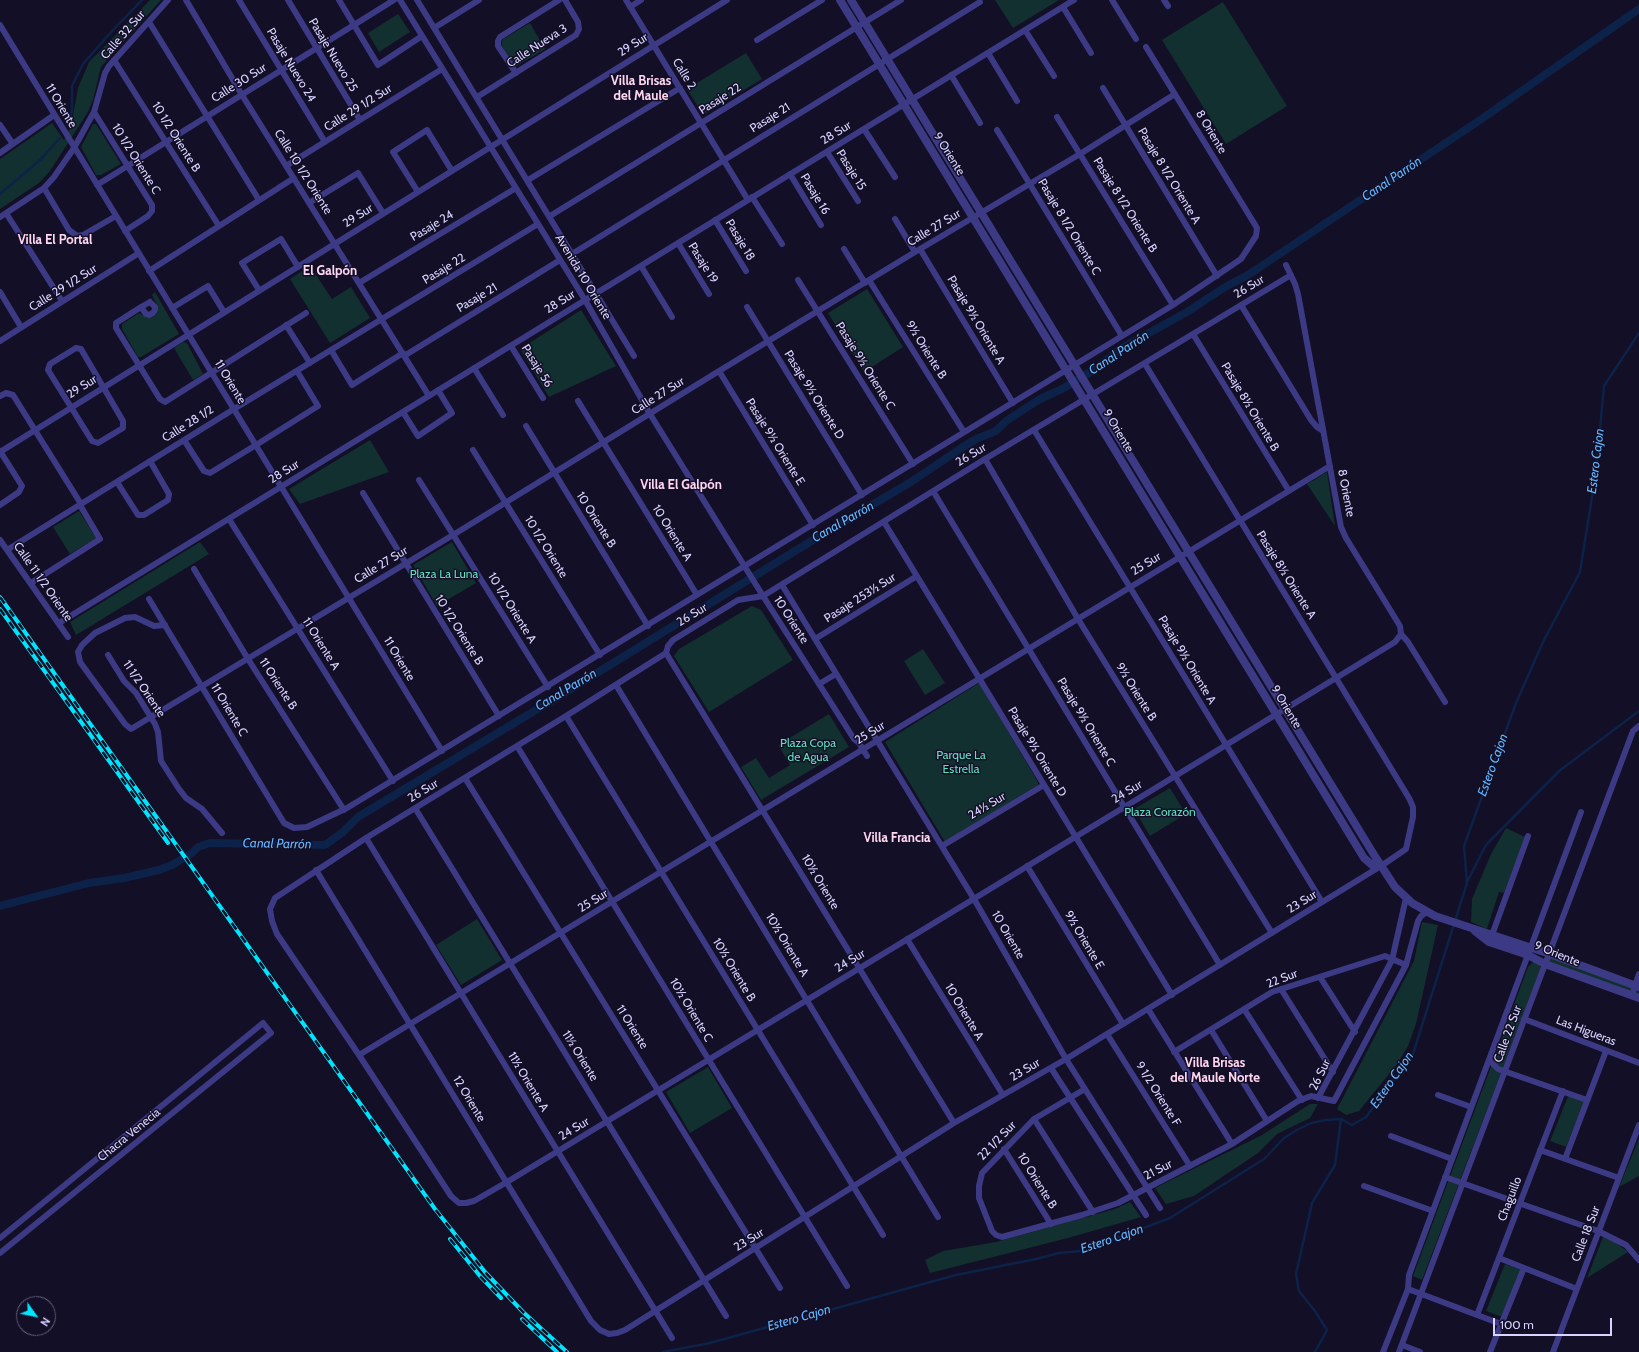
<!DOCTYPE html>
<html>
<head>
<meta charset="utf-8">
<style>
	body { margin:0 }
	#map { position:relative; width:1639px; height:1352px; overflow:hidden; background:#130f26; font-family:Cabin,sans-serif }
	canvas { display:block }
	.north { position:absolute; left:16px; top:1296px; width:40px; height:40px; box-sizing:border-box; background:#130f26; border:1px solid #625e7d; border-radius:50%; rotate:123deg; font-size:11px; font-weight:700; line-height:16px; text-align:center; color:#d9d4ff }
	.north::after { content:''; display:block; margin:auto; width:14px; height:18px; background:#00e5ff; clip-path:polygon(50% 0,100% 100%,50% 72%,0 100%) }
	.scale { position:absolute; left:1493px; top:1318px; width:119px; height:18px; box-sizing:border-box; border:2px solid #d9d4ff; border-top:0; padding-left:5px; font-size:12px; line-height:14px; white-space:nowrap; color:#d9d4ff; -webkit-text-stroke:3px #130f26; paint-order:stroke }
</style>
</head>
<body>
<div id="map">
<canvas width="1639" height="1352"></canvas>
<div class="north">N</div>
<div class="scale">100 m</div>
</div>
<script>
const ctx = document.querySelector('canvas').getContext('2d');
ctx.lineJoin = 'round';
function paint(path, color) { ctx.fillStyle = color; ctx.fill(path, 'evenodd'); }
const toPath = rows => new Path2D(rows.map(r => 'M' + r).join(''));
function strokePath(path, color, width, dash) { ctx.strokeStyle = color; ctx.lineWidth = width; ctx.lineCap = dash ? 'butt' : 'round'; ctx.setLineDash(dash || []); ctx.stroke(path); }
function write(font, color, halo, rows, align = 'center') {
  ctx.font = font + ' Cabin,sans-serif'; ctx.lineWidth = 3; ctx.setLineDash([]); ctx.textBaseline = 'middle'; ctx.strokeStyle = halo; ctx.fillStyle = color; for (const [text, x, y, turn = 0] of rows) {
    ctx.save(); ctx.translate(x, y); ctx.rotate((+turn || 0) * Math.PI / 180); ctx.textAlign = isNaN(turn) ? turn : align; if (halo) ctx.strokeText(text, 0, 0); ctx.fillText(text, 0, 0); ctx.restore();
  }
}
const green = toPath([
	[150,0,161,0,101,67,93,100,88,112,50,171,39,183,0,209,0,159,52,123,64,140,71,126,78,88,89,62],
	[995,0,1059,0,1013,28],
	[1223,2,1287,106,1226,144,1162,40],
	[398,14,410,32,379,52,368,33],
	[530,23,545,49,515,67,502,46,502,42,503,39],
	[746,53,762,79,703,115,687,89],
	[93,124,96,124,121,164,101,175,96,175,81,147],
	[310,266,332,299,351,287,370,318,330,343,290,279],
	[867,289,903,347,864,372,828,313],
	[155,292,179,334,141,357,138,357,122,329,122,324,139,313,149,318,155,316,158,312,158,307,152,295],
	[581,310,616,366,549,397,520,349],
	[183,342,187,343,203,374,193,380,174,348],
	[370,440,389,472,300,504,289,489],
	[1327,472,1335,526,1307,484],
	[79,511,96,538,70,554,53,527],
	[200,542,209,554,76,635,70,622],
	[452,542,476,583,437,606,413,565],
	[752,606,761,610,793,660,709,712,674,656,679,649],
	[923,649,945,683,925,695,904,661],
	[979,683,1038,782,1038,785,945,842,885,742],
	[829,714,849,747,761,800,741,767,756,758,769,778,790,765,778,745],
	[1170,788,1186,814,1150,836,1134,809],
	[1506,828,1525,837,1504,893,1499,892,1487,929,1471,922,1472,899,1491,854],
	[477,919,502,960,461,985,436,945],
	[1422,922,1438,925,1416,1024,1408,1046,1398,1063,1359,1111,1346,1115,1337,1109,1414,961],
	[1551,953,1639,987,1639,995,1548,961],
	[1534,961,1539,963,1541,968,1422,1280,1413,1276,1528,967],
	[708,1067,732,1108,690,1133,666,1092],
	[1569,1094,1585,1100,1566,1147,1550,1141],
	[1310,1104,1318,1104,1310,1118,1277,1134,1258,1153,1194,1196,1166,1204,1155,1188,1262,1135],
	[1639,1139,1639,1176,1619,1187],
	[1130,1202,1141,1217,1068,1238,930,1273,925,1260,943,1251,996,1242,1115,1209],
	[1603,1237,1616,1243,1628,1252,1587,1278],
	[1505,1264,1521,1270,1502,1317,1486,1311]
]);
const stream = toPath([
	[69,127,72,110,72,86,83,64,113,30,142,0],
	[0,194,40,160,60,138],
	[1467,882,1486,845,1559,771,1639,711],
	[663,1352,710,1343,956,1275,1036,1259,1059,1253,1081,1251,1109,1241,1170,1218,1264,1159,1284,1138,1297,1130,1311,1123,1326,1120,1341,1119,1352,1125,1366,1117,1413,1054,1467,883,1464,846,1516,703,1543,642,1580,572,1596,472,1604,386,1639,333],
	[1315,1352,1327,1330,1315,1311,1299,1291,1296,1274,1312,1203,1335,1165,1341,1119]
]);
const canal = toPath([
	[0,906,89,883,124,878,159,870,172,865,192,853,198,847,210,843,325,845,343,832,358,817,566,692,826,532,911,482,960,449,976,439,996,431,1006,421,1040,399,1062,389,1094,370,1122,348,1187,312,1225,287,1248,275,1480,120,1639,9]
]);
const minor = toPath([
	[186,0,242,95,429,396],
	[239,0,325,142],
	[288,0,360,120],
	[339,0,378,65,422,36],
	[400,0,585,300,650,414,763,596,854,739,859,743,867,756],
	[417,0,634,356],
	[626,0,748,200],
	[1112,0,1136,39],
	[1164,0,1168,6],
	[630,7,641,0],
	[1063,7,1091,53],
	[149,22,259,200],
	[0,25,442,751],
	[434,28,479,0],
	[1025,30,1054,76],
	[757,40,822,0],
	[988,53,1017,101],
	[114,60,219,226],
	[516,73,498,46,498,41,500,37,559,0],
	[951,75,980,123],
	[1103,88,1217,276],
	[477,97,576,35,579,29,578,22,565,0],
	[94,112,152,205,152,211,148,216,125,231],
	[1057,117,1173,305],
	[0,125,13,144],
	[864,129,895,177],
	[997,130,1122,336],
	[827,152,858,201],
	[0,153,54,115],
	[286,166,442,69],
	[790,174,821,225],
	[528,180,680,88],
	[97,185,394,0],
	[44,188,69,230,77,236,83,235,116,216],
	[418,192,393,152,427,130,452,171],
	[752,197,782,244],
	[309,203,358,173,383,213],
	[6,213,62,301],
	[550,216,901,0],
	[0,217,44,188,54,177,74,148,94,112,105,73,109,66,168,0],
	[895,219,915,252],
	[715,220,746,271],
	[678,243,709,294],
	[844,249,865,283],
	[920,249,1013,403],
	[572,254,980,2],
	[1286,265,1295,284,1298,294,1341,527,1346,538,1400,626,1401,634],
	[641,266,672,317],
	[149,271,294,178],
	[1291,275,985,459,763,596,738,600,673,640,668,646,666,653,566,716,366,838,275,898,270,909,272,921,277,934,359,1055,451,1196,459,1203,466,1203,474,1201,507,1182,967,903,1395,642,1401,634],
	[798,280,913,464],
	[869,280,964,432],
	[359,283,516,188],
	[259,290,242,263,281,239,298,267],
	[0,292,21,327],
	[150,302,155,307,155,310,153,313,149,315,146,314,141,307,150,302],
	[1241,305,1311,420,1317,427,1323,431],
	[141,307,116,323,116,328,160,399,165,402,306,313],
	[747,307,862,495],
	[172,308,208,286,224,312],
	[286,325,310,363],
	[1193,334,1289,491],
	[0,341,139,253],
	[511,346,543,398],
	[76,348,81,349,123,421,123,428,98,443,92,441,48,370,50,364,76,348],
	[331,350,352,385,403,353],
	[404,356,560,260],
	[474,368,503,415],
	[719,371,813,525],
	[0,396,6,393,13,395,81,504],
	[578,401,697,595],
	[403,412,418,436,452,413,438,390],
	[526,426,648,626],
	[1034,430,1322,902],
	[184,440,204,471,210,473,256,445,318,406,297,371],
	[473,450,600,655],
	[0,451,22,486,19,492,0,505],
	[0,452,727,0],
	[985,459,1078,619,1272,933],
	[419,480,548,687],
	[117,482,138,515,144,515,168,500,169,494,150,461],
	[933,491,1220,965],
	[363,493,499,716],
	[229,519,393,781],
	[884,522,1172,995],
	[0,540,68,637],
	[7,550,234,409,538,224],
	[194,569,248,659,344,810],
	[31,583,100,539,80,505],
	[782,585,974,899,1066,1059,1160,1208],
	[149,599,284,823,294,828,307,827,347,808,1173,305,1241,259,1256,236,1257,228,1146,47],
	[59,623,1074,0],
	[165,625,154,626,135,617,125,618,95,633,82,645,78,652,80,662,125,724,131,729,453,535,719,371,915,252,1080,154,1175,94],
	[1401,634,1408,642,1445,702],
	[815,639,917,576],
	[666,653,954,1123],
	[108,655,124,681,136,693,155,724,158,732,161,761,179,789,186,798,202,809,222,833],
	[819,684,836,674],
	[616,685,938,1217],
	[566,716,883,1235],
	[517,746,847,1286],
	[465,778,780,1288],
	[415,808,726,1316],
	[366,838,672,1338],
	[942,846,1044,785],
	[1027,866,1123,1024],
	[316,870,591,1321,600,1330,609,1334,617,1333,625,1330,954,1123,1066,1059,1381,866,1406,849,1413,817,1413,807,1409,798,1145,364],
	[1492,935,1528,836],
	[907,939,1003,1095],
	[1320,977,1355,1032],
	[1281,989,1333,1072],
	[1632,995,1639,974],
	[1148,1009,1232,1144],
	[1244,1009,1302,1100],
	[1524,1019,1639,1063],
	[1211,1030,1267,1121],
	[1107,1034,1190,1166],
	[1174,1052,1272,992,1385,956,1406,965],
	[359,1055,1330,466],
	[1490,1061,1498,1069,1587,1100],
	[1051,1068,1146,1215],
	[1085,1089,1034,1119,982,1173,979,1186,979,1198,992,1231,996,1235,1002,1237,1082,1215,1118,1203,1232,1144,1298,1101,1311,1096,1334,1101,1406,965,1418,921,1421,916,1427,912],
	[1438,1095,1471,1107],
	[1318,1098,1392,960,1406,898],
	[1034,1119,1093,1212],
	[1391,1136,1452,1159],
	[1004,1149,1051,1224],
	[1540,1150,1619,1178],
	[1565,1159,1606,1051],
	[1445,1177,1598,1231,1626,1245,1639,1260],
	[1364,1186,1433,1211],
	[0,1238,263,1023,271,1033,0,1253],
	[1499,1258,1577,1289],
	[1477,1315,1563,1091],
	[1501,1324,1408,1289,1409,1275,1581,812],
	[1402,1345,1420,1352],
	[1383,1352,1408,1289],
	[1399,1352,1633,731,1639,726],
	[1490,1352,1524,1268],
	[1553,1352,1639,1125]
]);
const tertiary = toPath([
	[840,0,1364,858,1372,865,1381,866],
	[851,0,1376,858,1395,887,1412,903,1435,916,1550,954,1639,987],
	[1475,931,1489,942,1528,955,1545,964,1639,998]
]);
const rail = toPath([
	[0,597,435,1209,485,1272,523,1312,567,1352],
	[0,609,168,843],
	[450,1239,480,1276,501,1298],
	[522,1319,557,1352]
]);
const streetNames = [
	["Calle 32 Sur",123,35,-49],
	["29 Sur",633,45,-32],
	["Calle Nueva 3",537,46,-33],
	["Pasaje Nuevo 25",333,55,59],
	["Pasaje Nuevo 24",291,65,59],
	["Calle 2",684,74,59],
	["Calle 30 Sur",239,83,-32],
	["Pasaje 22",720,99,-32],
	["11 Oriente",61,106,59],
	["Calle 29 1/2 Sur",358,108,-32],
	["Pasaje 21",770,118,-32],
	["8 Oriente",1211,132,59],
	["28 Sur",836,133,-32],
	["10 1/2 Oriente B",176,137,58],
	["9 Oriente",949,154,58],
	["10 1/2 Oriente C",136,159,58],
	["Pasaje 15",851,170,58],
	["Calle 10 1/2 Oriente",303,172,58],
	["Pasaje 8 1/2 Oriente A",1169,176,59],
	["Pasaje 16",815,194,59],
	["Pasaje 8 1/2 Oriente B",1125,205,58],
	["29 Sur",358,216,-32],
	["Pasaje 24",432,226,-31],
	["Pasaje 8 1/2 Oriente C",1069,227,59],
	["Calle 27 Sur",934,228,-31],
	["Pasaje 18",740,240,59],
	["Pasaje 19",703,263,58],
	["Pasaje 22",444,269,-31],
	["Avenida 10 Oriente",583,277,59],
	["26 Sur",1249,287,-31],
	["Calle 29 1/2 Sur",63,288,-32],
	["Pasaje 21",477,298,-31],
	["28 Sur",560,302,-32],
	["Pasaje 9½ Oriente A",976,320,59],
	["9½ Oriente B",926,350,58],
	["Pasaje 56",537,366,58],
	["Pasaje 9½ Oriente C",865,366,58],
	["11 Oriente",230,382,59],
	["29 Sur",82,387,-32],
	["Pasaje 9½ Oriente D",814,395,58],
	["Calle 27 Sur",658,396,-32],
	["Pasaje 8½ Oriente B",1250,407,59],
	["Calle 28 1/2",188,424,-32],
	["9 Oriente",1118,431,59],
	["Pasaje 9½ Oriente E",775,442,58],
	["26 Sur",971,455,-31],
	["28 Sur",284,472,-32],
	["8 Oriente",1346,493,79],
	["10 Oriente B",596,520,58],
	["10 Oriente A",672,533,58],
	["10 1/2 Oriente",546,547,58],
	["25 Sur",1146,564,-31],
	["Calle 27 Sur",381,565,-31],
	["Pasaje 8½ Oriente A",1286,575,58],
	["Calle 11 1/2 Oriente",43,582,55],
	["Pasaje 253½ Sur",860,598,-32],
	["10 1/2 Oriente A",512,608,58],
	["26 Sur",692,615,-31],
	["10 Oriente",791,620,57],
	["10 1/2 Oriente B",459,630,58],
	["11 Oriente A",321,644,58],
	["11 Oriente",399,659,59],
	["Pasaje 9½ Oriente A",1187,660,59],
	["11 Oriente B",278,684,57],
	["11 1/2 Oriente",144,689,56],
	["9½ Oriente B",1136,692,58],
	["9 Oriente",1286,707,59],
	["11 Oriente C",229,710,59],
	["Pasaje 9½ Oriente C",1086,722,59],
	["25 Sur",870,733,-31],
	["Pasaje 9½ Oriente D",1037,752,59],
	["26 Sur",423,791,-31],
	["24 Sur",1127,792,-31],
	["24½ Sur",987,806,-31],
	["10½ Oriente",820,882,59],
	["25 Sur",593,901,-31],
	["23 Sur",1302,902,-32],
	["10 Oriente",1008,935,60],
	["9½ Oriente E",1084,940,59],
	["10½ Oriente A",787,945,59],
	["9 Oriente",1557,954,22],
	["24 Sur",850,961,-31],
	["10½ Oriente B",734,970,59],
	["22 Sur",1282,979,-21],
	["10½ Oriente C",691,1010,59],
	["10 Oriente A",964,1012,59],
	["11 Oriente",632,1027,58],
	["Las Higueras",1586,1031,21],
	["Calle 22 Sur",1508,1034,-70],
	["11½ Oriente",580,1056,58],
	["23 Sur",1025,1070,-30],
	["26 Sur",1320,1075,-64],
	["11½ Oriente A",528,1082,59],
	["9 1/2 Oriente F",1158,1094,58],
	["12 Oriente",469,1099,59],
	["24 Sur",574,1129,-31],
	["Chacra Venecia",129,1135,-39],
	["22 1/2 Sur",997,1141,-46],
	["21 Sur",1158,1170,-27],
	["10 Oriente B",1037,1181,58],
	["Chaguillo",1510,1199,-69],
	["Calle 18 Sur",1586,1234,-69],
	["23 Sur",749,1240,-32]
];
const parkNames = [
	["Plaza La Luna",444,574],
	["Plaza Copa",808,743],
	["de Agua",808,757],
	["Parque La",961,755],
	["Estrella",961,769],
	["Plaza Corazón",1160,812]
];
const neighbourhoodNames = [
	["Villa Brisas",641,81],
	["del Maule",641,96],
	["Villa El Portal",55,240],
	["El Galpón",330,271],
	["Villa El Galpón",681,485],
	["Villa Francia",897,838],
	["Villa Brisas",1215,1063],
	["del Maule Norte",1215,1078]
];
const waterNames = [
	["Canal Parrón",1392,179,-34],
	["Canal Parrón",1119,353,-33],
	["Estero Cajon",1596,461,-83],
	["Canal Parrón",843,522,-30],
	["Canal Parrón",566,690,-31],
	["Estero Cajon",1493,765,-70],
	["Canal Parrón",277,844,1],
	["Estero Cajon",1392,1080,-55],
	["Estero Cajon",1112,1239,-19],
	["Estero Cajon",799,1318,-16]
];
paint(green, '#12302f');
strokePath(stream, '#0c2248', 2.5);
strokePath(canal, '#0c2248', 8);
strokePath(minor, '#3d3a85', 6);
strokePath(tertiary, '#3d3a85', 8);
strokePath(rail, '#00e5ff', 4);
strokePath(rail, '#130f26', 2.5, [8]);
write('12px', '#d9d4ff', '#130f26', streetNames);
write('12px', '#5fe0c0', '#130f26', parkNames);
write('bold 13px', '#ffd6f0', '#130f26', neighbourhoodNames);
write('italic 13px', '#62b6ff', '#130f26', waterNames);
</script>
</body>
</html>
